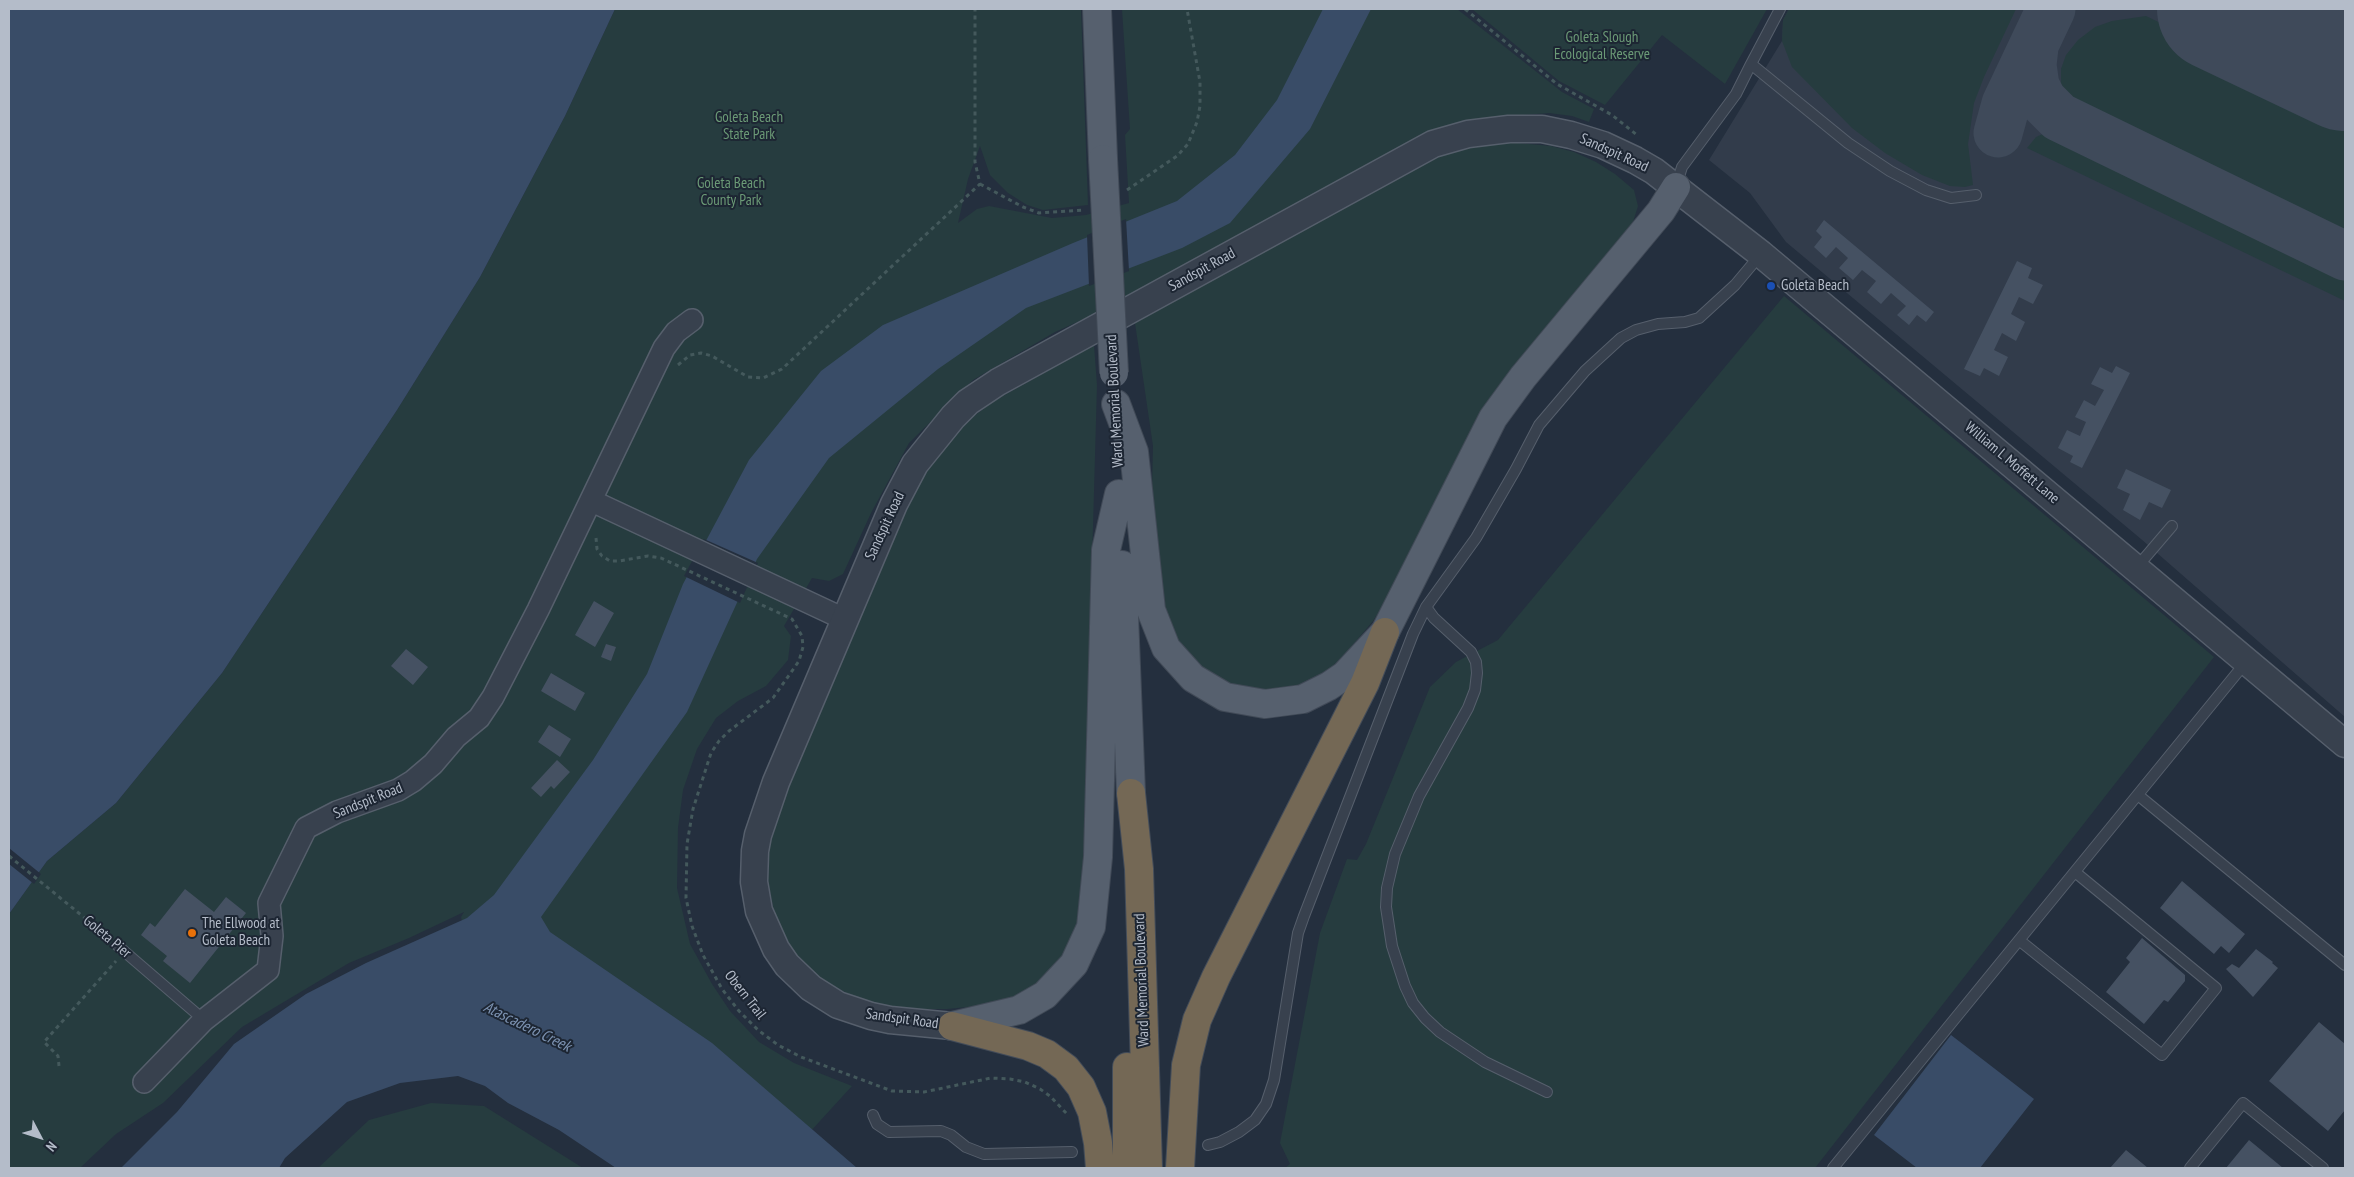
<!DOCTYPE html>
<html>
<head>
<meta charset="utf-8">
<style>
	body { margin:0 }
	#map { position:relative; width:2354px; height:1177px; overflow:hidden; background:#242f3e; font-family:"PT Sans Narrow",sans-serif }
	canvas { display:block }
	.frame { position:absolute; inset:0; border:10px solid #b4bcc9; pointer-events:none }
	.north { position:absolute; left:15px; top:1112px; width:50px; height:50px; -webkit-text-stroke:4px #1d2633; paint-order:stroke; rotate:130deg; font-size:14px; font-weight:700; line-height:20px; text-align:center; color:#b4bcc9 }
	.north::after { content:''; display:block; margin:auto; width:18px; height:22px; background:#b4bcc9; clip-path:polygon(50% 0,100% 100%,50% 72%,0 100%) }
</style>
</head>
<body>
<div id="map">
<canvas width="2354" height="1177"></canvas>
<div class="frame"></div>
<div class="north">N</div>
</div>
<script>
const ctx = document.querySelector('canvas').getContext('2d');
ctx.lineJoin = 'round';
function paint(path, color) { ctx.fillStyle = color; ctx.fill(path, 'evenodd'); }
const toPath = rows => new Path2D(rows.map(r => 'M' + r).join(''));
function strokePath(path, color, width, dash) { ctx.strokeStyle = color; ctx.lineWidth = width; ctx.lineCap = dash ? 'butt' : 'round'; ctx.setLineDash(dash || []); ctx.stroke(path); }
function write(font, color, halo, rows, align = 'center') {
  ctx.font = font + ' "PT Sans Narrow",sans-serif'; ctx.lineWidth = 4; ctx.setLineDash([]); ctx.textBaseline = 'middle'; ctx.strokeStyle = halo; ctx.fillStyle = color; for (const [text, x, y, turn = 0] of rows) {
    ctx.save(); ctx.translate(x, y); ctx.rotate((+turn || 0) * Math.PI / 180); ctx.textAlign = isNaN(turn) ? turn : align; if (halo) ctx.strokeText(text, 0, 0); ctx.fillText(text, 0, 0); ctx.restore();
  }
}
const airport = toPath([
	[1789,9,2345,9,2345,717,2141,539,1786,242,1750,193,1709,160,1782,41,1783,20]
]);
const green = toPath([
	[615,9,1081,9,1088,205,1043,210,1027,205,1008,193,990,175,980,146,968,179,958,223,977,209,989,206,1052,218,1086,215,1129,203,1125,135,1130,129,1122,9,1457,9,1562,92,1594,109,1589,122,1572,116,1549,113,1476,119,1447,127,1408,142,1133,297,1055,332,973,380,909,443,871,513,843,574,829,581,812,578,784,626,791,636,788,660,766,686,738,701,716,718,697,749,683,790,678,828,677,888,690,944,712,984,730,1011,759,1042,794,1063,852,1086,777,1168,475,975,461,917,464,912,409,938,349,963,242,1027,163,1103,116,1134,80,1168,9,1168,9,914,47,861,116,803,222,673,397,410,480,277,565,116],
	[1472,9,1767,9,1725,84,1662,35,1605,105,1559,81],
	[1789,9,2016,9,1984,77,1974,103,1968,144,1973,185,1965,187,1950,186,1922,175,1885,153,1852,128,1792,67,1782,41,1783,20],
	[2293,9,2345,9,2345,34],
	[2146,16,2345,112,2345,235,2097,116,2078,106,2068,97,2061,83,2061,69,2066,55,2078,40,2095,27,2112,21],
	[2045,133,2059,135,2345,273,2345,301,2027,148,2036,137],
	[1507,142,1551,146,1574,152,1596,162,1615,174,1634,190,1638,206,1633,222,1373,621,1351,647,1330,669,1311,682,1291,689,1267,692,1241,688,1215,679,1198,665,1173,635,1164,613,1152,488,1153,446,1135,323,1432,159,1457,149],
	[1784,296,2214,657,1815,1168,1285,1168,1290,1164,1280,1143,1320,933,1347,859,1357,860,1366,844,1430,687,1456,662,1498,640],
	[1094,345,1097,385,1082,917,1069,951,1046,979,1018,996,989,1005,947,1009,905,1009,862,1001,820,979,798,959,776,922,768,881,769,839,794,770,906,505,930,461,970,419,994,401],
	[431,1103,484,1106,583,1168,318,1168,369,1120]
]);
const water = toPath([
	[9,9,615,9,565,116,480,277,397,410,222,673,116,803,47,861,9,914],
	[1323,9,1371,9,1310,129,1230,223,1182,248,1026,308,938,369,829,458,757,559,687,712,541,917,550,932,712,1043,857,1168,616,1168,559,1130,508,1103,485,1086,458,1076,400,1083,347,1102,285,1158,279,1168,121,1168,177,1112,234,1044,306,994,366,963,467,918,494,895,593,760,647,674,683,584,749,460,821,371,883,325,1073,243,1177,201,1235,155,1277,100],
	[1951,1035,2034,1099,1980,1168,1917,1168,1874,1135]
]);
const pier = toPath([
	[1126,219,1129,271,1089,286,1087,235],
	[704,539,758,563,740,603,684,576],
	[9,848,41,874,34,884,9,864]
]);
const taxiway = toPath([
	[2034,47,2032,65,2035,86,2042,100,2059,117,2345,256],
	[1998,133,2006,104,2051,9]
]);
const runway = toPath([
	[2219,9,2345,69]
]);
const building = toPath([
	[1824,220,1934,312,1926,322,1917,315,1909,325,1897,315,1906,306,1891,293,1881,304,1867,292,1876,281,1862,270,1853,280,1839,268,1848,258,1836,247,1826,258,1814,247,1822,237,1816,231],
	[2017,261,2032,268,2028,278,2043,285,2033,304,2019,297,2011,314,2025,322,2016,341,2002,333,1994,350,2008,357,1999,376,1984,368,1980,376,1964,369],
	[2116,366,2130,373,2082,468,2070,462,2073,456,2058,448,2067,430,2080,436,2086,422,2075,417,2084,400,2095,406,2104,390,2091,384,2100,367,2112,373],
	[2126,469,2171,490,2162,508,2149,502,2140,520,2123,510,2130,494,2117,488],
	[594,601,614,613,595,647,575,635],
	[606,644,616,647,611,661,601,657],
	[406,649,428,667,413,685,391,666],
	[551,673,585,693,575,711,541,691],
	[549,725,571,739,560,757,538,742],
	[557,760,570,772,554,789,551,786,541,797,531,788],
	[2182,881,2245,934,2229,953,2221,946,2214,954,2160,908],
	[185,889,214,912,226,897,246,913,190,983,163,961,167,956,141,935,150,923,155,927],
	[2142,938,2185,975,2185,981,2168,1002,2164,1000,2144,1024,2106,992,2130,962,2126,958],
	[2256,949,2273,962,2272,963,2278,968,2253,997,2226,969,2232,964,2239,968],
	[2319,1022,2345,1044,2345,1110,2328,1131,2269,1081],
	[2249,1140,2283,1168,2226,1168],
	[2126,1150,2148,1168,2110,1168]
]);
const path = toPath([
	[1465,9,1557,84,1612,115,1637,135],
	[980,184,1023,207,1039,213,1085,210],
	[1127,190,1177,156,1188,144,1197,122,1200,106,1200,82,1187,9],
	[678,365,690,355,701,353,712,356,748,377,763,378,782,369,980,184,975,162,975,9],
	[596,538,597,549,602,556,610,561,619,561,648,556,661,558,792,619,802,636,803,647,799,661,773,698,729,731,719,741,711,753,693,809,687,844,686,898,692,926,703,955,722,989,739,1011,758,1030,778,1045,801,1057,892,1091,924,1092,991,1078,1010,1079,1025,1082,1040,1089,1050,1096,1067,1114],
	[9,856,108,937],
	[59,1066,58,1056,44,1042,116,961]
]);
const service = toPath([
	[1780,9,1751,64,1848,143,1890,171,1926,190,1951,198,1976,195],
	[1676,186,1682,167,1736,94,1751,64],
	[2137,567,2172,526],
	[1426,607,1434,618,1471,652,1476,662,1477,673,1475,690,1468,708,1419,796,1395,854,1387,888,1386,907,1392,946,1405,986,1413,1003,1425,1018,1440,1032,1485,1062,1547,1092],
	[2138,795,2345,965],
	[2019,940,2162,1055,2216,988,2075,872],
	[118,946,204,1020],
	[873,1115,877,1124,889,1132,941,1131,951,1135,966,1147,984,1154,1072,1152],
	[1208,1145,1220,1142,1239,1132,1255,1120,1266,1104,1274,1080,1298,933,1304,916,1413,634,1426,607,1476,538,1516,469,1539,425,1585,371,1621,338,1636,330,1658,324,1685,322,1699,318,1735,285,1761,254],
	[1833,1168,2246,662],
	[2190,1168,2243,1103,2323,1168]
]);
const minor = toPath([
	[592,501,844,619],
	[144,1082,204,1020,268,970,272,936,269,903,306,828,337,812,398,790,413,781,433,764,456,737,479,718,493,697,538,610,664,348,676,332,692,320]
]);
const tertiary = toPath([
	[952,1026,890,1020,871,1016,838,1005,811,988,787,965,776,949,759,911,754,882,755,851,758,835,776,782,894,504,915,464,953,417,968,402,998,382,1433,144,1468,134,1509,129,1542,129,1571,135,1603,145,1635,160,1654,171,1761,254,2345,744]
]);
const primary = toPath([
	[1097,9,1103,159],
	[1116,404,1134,452,1151,610,1166,648,1193,678,1225,697,1265,704,1303,699,1329,686,1345,675,1385,632,1493,418,1523,377,1661,211,1676,187],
	[1122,565,1131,793],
	[952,1026,1019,1010,1045,995,1074,964,1091,927,1098,857,1106,550,1119,494]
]);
const motorway = toPath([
	[1131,793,1139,869,1148,1168],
	[952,1026,1028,1046,1047,1054,1066,1068,1081,1087,1092,1112,1098,1143,1100,1168],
	[1127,1168,1127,1067],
	[1180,1168,1186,1065,1197,1020,1216,977,1365,683,1385,632]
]);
const primaryBridge = toPath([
	[1103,159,1114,373]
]);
const markers = [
	[1771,286,5,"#1a4fb4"],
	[192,933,5,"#e8710a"]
];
const parkNames = [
	["Goleta Slough",1602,38],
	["Ecological Reserve",1602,55],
	["Goleta Beach",749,118],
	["State Park",749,135],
	["Goleta Beach",731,184],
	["County Park",731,201]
];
const streetNames = [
	["Sandspit Road",1614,153,24],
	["Sandspit Road",1202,270,-29],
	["Ward Memorial Boulevard",1115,401,-93],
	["William L Moffett Lane",2012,463,40],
	["Sandspit Road",885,526,-65],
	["Sandspit Road",368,801,-22],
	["Goleta Pier",107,937,40],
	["Ward Memorial Boulevard",1142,980,-92],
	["Obern Trail",745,995,52],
	["Sandspit Road",902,1019,8]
];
const poiNames = [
	["Goleta Beach",1781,286],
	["The Ellwood at",202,924],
	["Goleta Beach",202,941]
];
const waterNames = [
	["Atascadero Creek",527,1027,26]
];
paint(airport, '#323c4b');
paint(green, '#263c3f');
paint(water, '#394c67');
paint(pier, '#242f3e');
strokePath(taxiway, '#3f4a5a', 49);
strokePath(runway, '#3f4a5a', 124);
paint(building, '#455162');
strokePath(service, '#565f6c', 12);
strokePath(minor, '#565f6c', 24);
strokePath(tertiary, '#565f6c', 29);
strokePath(primary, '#414a57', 30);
strokePath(motorway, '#434c59', 30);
strokePath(path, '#44595c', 3, [4, 4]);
strokePath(service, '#38414e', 10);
strokePath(minor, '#38414e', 21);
strokePath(tertiary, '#38414e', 26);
strokePath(primary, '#56606e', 28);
strokePath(motorway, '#746855', 28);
strokePath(primaryBridge, '#414a57', 30, []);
strokePath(primaryBridge, '#56606e', 28);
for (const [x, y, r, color] of markers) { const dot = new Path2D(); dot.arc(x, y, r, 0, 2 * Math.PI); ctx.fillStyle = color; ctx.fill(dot); strokePath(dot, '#1d2633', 2); }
write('15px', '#6b9a76', '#1d2633', parkNames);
write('15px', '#b4bcc9', '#1d2633', streetNames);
write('15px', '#b4bcc9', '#1d2633', poiNames, 'left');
write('italic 16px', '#7c92b1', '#1d2633', waterNames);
</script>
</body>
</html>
